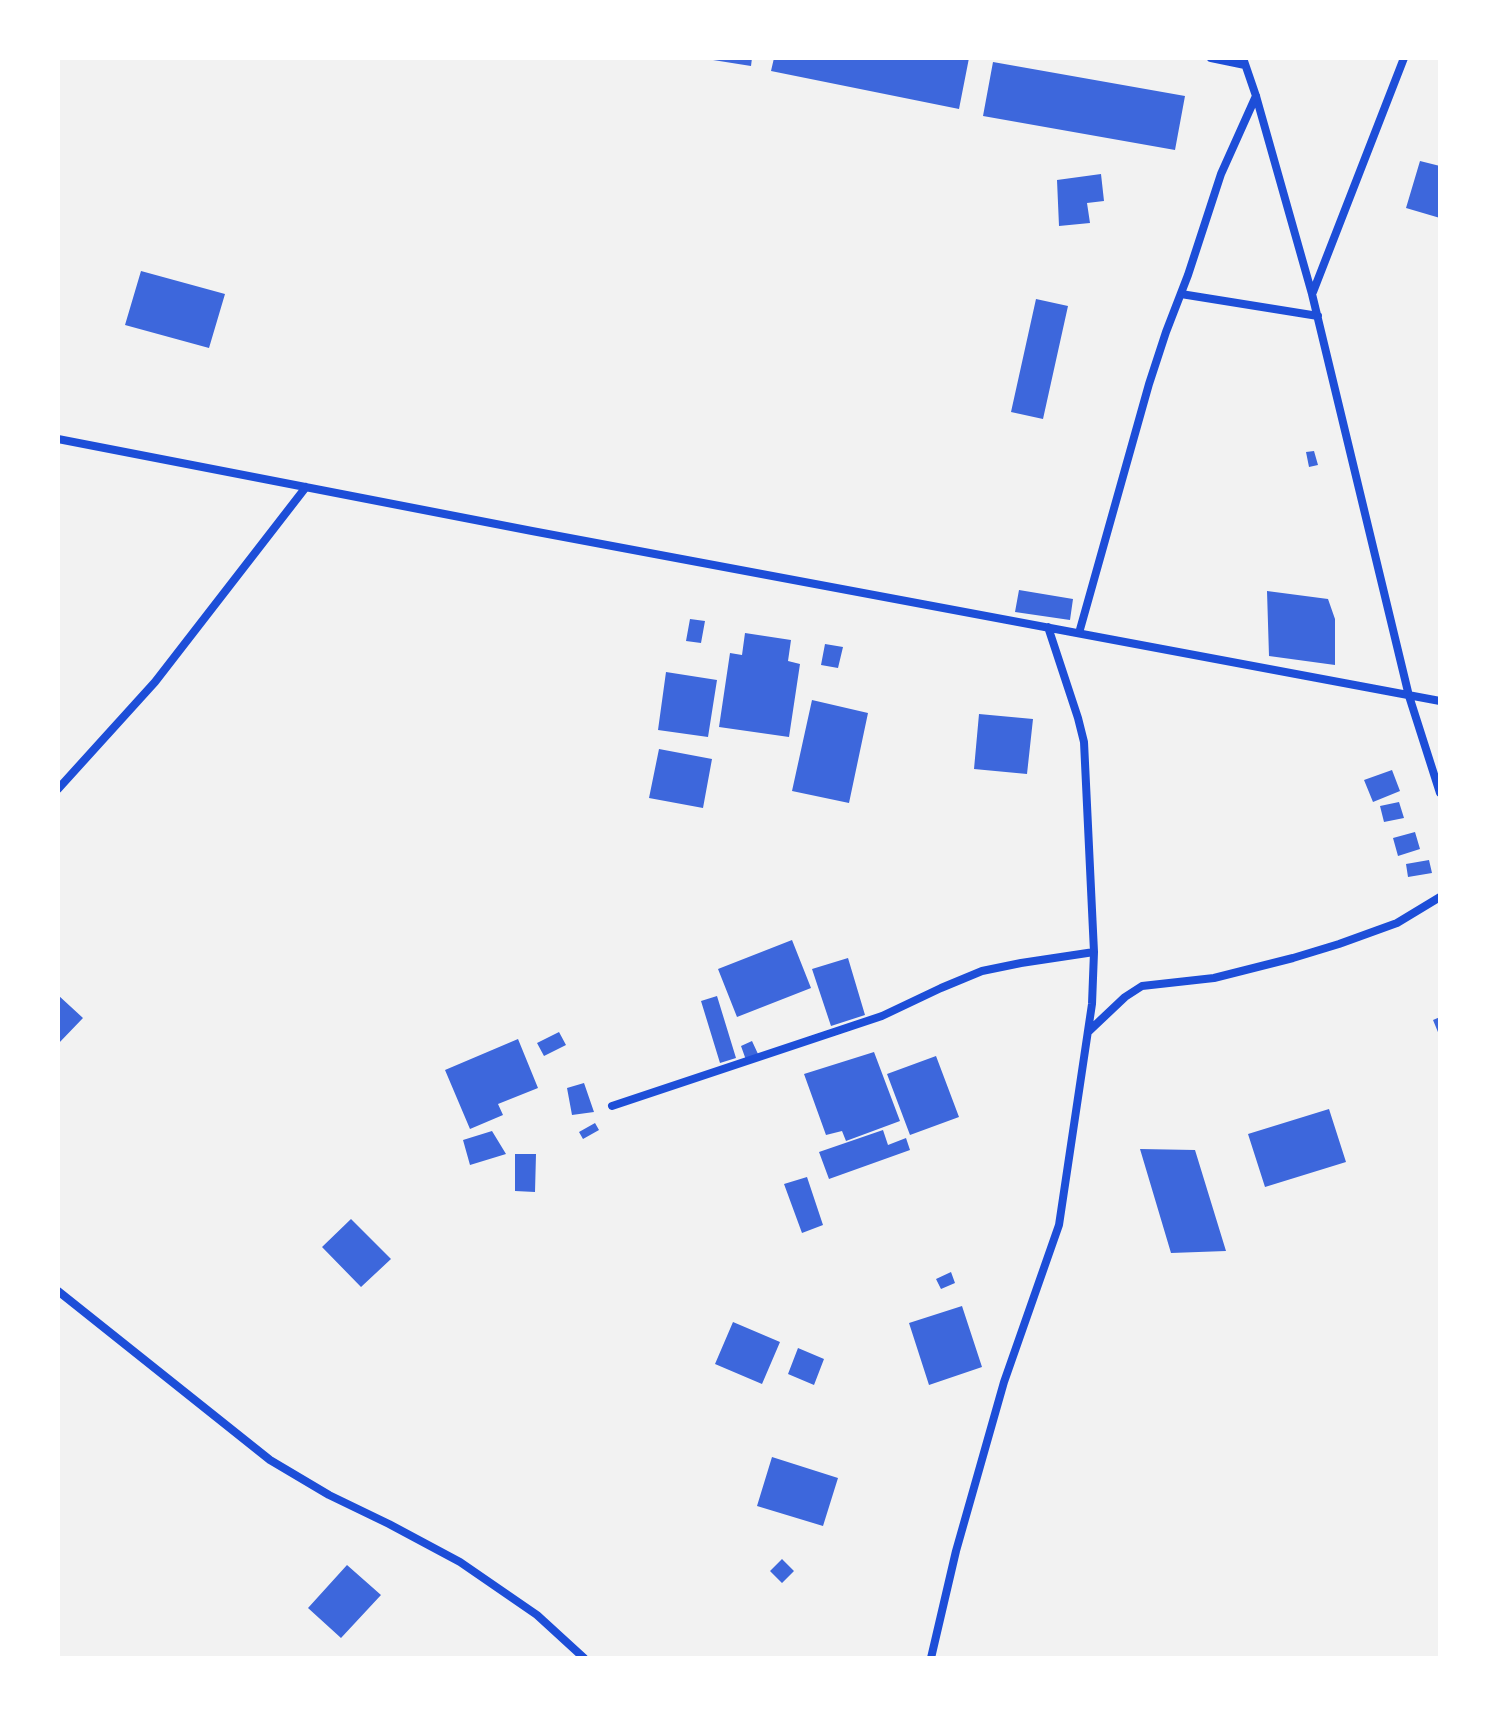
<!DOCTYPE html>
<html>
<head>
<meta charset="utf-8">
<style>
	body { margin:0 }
	#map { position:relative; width:1498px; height:1716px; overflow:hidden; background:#f2f2f2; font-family:"Noto Sans",sans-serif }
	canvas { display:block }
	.frame { position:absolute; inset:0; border:60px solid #fff; pointer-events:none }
</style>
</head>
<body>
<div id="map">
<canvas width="1498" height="1716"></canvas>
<div class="frame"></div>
</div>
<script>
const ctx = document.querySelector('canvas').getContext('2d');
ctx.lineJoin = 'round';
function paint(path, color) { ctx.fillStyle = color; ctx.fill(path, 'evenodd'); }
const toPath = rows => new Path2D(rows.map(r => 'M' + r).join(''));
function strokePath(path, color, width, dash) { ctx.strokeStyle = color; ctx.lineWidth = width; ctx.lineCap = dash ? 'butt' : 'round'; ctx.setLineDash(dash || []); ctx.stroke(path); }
const building = toPath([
	[713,58,752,58,751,66,713,60],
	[774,58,969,58,959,109,771,71],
	[993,62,1185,96,1175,150,983,116],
	[1420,161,1440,166,1440,218,1406,208],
	[1101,174,1104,201,1087,203,1090,223,1059,226,1057,180],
	[141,271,225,294,209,348,125,325],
	[1036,299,1068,306,1043,419,1011,412],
	[1314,451,1318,465,1309,467,1306,452],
	[1019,590,1073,599,1070,620,1015,612],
	[1267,591,1328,599,1335,619,1335,665,1269,656],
	[690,619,705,621,701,643,686,641],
	[745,633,791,640,788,661,800,664,789,737,719,727,730,653,742,655],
	[825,644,843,647,838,668,821,665],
	[666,672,717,680,708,737,658,730],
	[812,700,868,713,849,803,792,791],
	[979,714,1033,719,1027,774,974,769],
	[659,749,712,759,703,808,649,798],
	[1392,770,1400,791,1373,802,1364,780],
	[1399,802,1404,818,1384,822,1380,806],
	[1415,832,1420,849,1398,856,1393,838],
	[1429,860,1432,873,1408,877,1406,864],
	[792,940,811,988,737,1017,718,969],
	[848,958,865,1015,831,1026,812,969],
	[58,995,83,1018,58,1044],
	[717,996,736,1058,720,1063,701,1001],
	[1440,1017,1440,1037,1433,1020],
	[559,1032,566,1045,544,1056,537,1043],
	[518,1039,538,1088,498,1104,503,1115,470,1129,445,1070],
	[752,1041,758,1054,746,1060,741,1046],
	[874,1052,900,1121,846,1141,842,1131,826,1135,804,1074],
	[936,1056,959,1117,910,1135,887,1074],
	[584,1083,594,1112,572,1115,567,1088],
	[1329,1109,1346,1162,1265,1187,1248,1134],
	[595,1123,599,1130,583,1139,579,1132],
	[883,1130,888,1145,906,1138,910,1150,829,1179,819,1152],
	[492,1131,506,1154,470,1165,463,1140],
	[1140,1149,1195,1150,1226,1251,1171,1253],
	[515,1154,536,1154,535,1192,515,1191],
	[807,1177,823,1225,802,1233,784,1184],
	[351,1219,391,1259,361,1287,322,1247],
	[951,1272,955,1283,941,1289,936,1279],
	[962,1306,982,1367,929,1385,909,1323],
	[733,1322,780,1342,762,1384,715,1364],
	[798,1348,824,1359,814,1385,788,1374],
	[772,1457,838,1478,823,1526,757,1506],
	[782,1559,794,1571,782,1583,770,1571],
	[347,1565,381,1595,341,1638,308,1608]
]);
const minor = toPath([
	[1211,58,1245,65],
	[1243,58,1256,96,1312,294,1409,696,1440,793],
	[1313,292,1404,58],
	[1181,294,1318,316],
	[58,439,532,531,1440,701],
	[1079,633,1149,384,1166,332,1188,275,1221,174,1256,96],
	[58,789,155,682,306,487],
	[1088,1032,1125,997,1142,986,1214,978,1293,958,1339,944,1397,923,1440,897],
	[612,1106,882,1016,941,988,982,971,1021,963,1094,952],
	[58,1291,270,1460,329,1495,389,1524,460,1562,537,1615,584,1658],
	[931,1658,956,1551,1004,1382,1059,1225,1092,1004,1094,952,1084,742,1078,718,1048,627]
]);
paint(building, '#3d67dc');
strokePath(minor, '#1d4ed8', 8);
</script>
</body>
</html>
